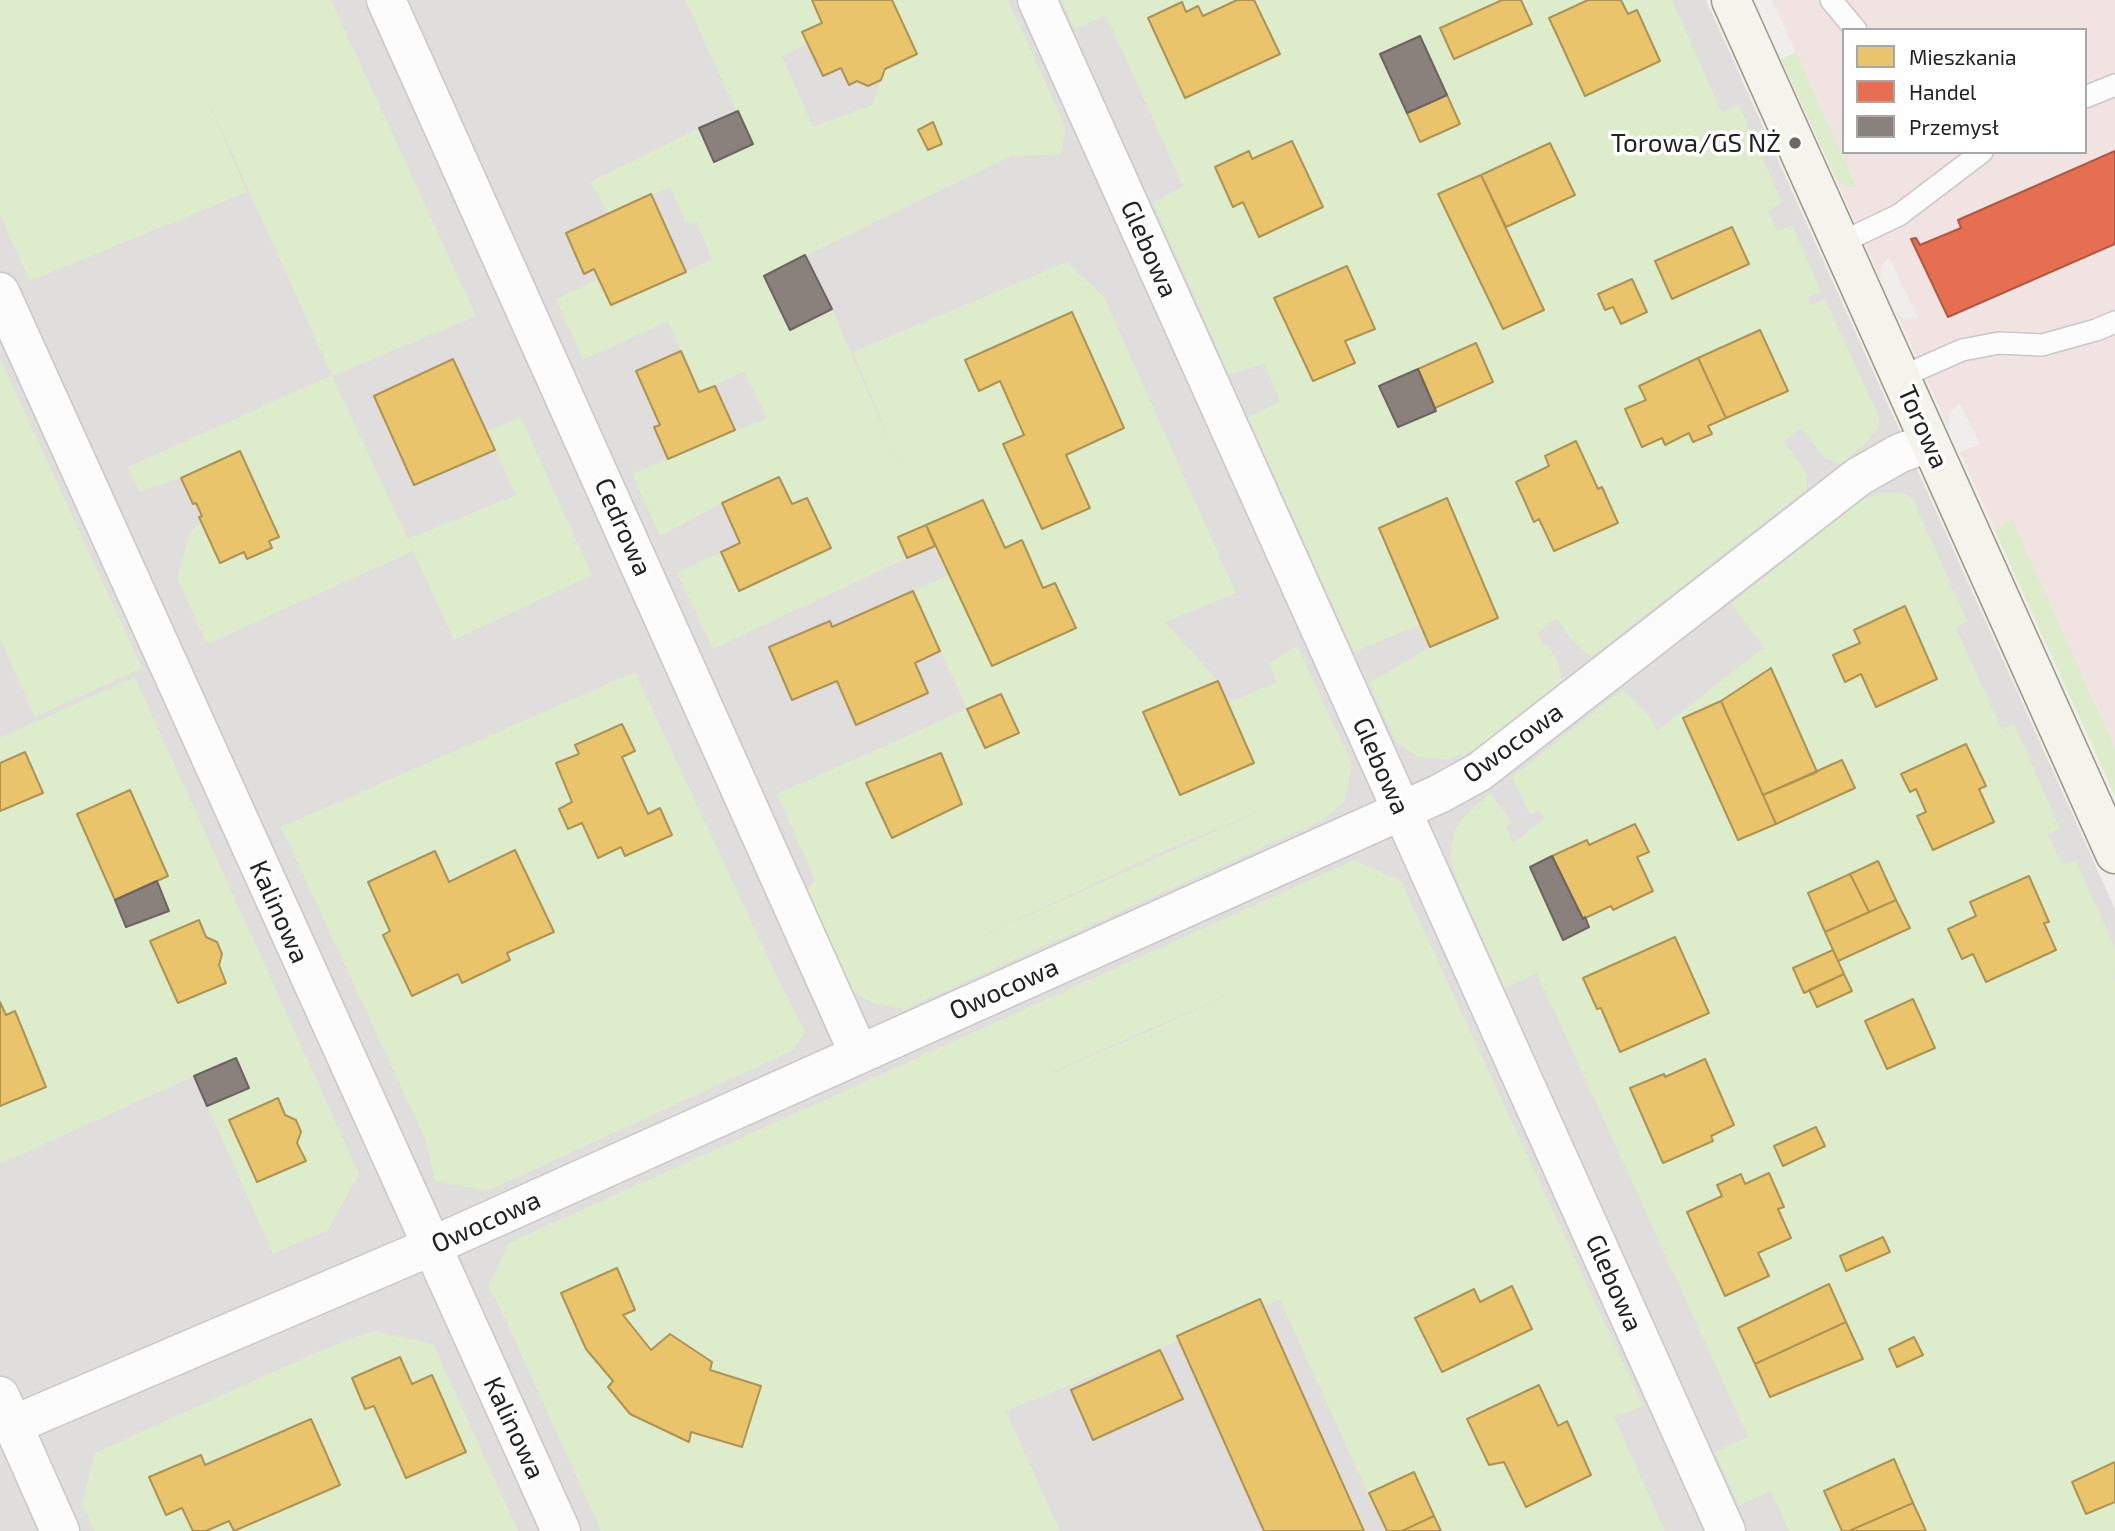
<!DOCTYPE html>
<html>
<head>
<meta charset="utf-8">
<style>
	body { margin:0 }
	#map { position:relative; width:2115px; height:1531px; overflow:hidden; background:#f0eeeb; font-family:"Exo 2",sans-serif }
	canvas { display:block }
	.legend { position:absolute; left:1842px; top:28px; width:245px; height:126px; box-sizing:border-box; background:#fff; border:2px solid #a7a7a7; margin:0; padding:9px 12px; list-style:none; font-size:21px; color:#222 }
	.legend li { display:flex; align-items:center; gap:14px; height:35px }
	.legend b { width:35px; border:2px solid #a7a7a7 }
</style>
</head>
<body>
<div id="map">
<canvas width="2115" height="1531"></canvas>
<ul class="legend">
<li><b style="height:19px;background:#e9c46a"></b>Mieszkania</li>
<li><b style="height:19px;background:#e76f51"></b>Handel</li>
<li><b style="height:19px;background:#8a817c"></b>Przemysł</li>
</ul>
</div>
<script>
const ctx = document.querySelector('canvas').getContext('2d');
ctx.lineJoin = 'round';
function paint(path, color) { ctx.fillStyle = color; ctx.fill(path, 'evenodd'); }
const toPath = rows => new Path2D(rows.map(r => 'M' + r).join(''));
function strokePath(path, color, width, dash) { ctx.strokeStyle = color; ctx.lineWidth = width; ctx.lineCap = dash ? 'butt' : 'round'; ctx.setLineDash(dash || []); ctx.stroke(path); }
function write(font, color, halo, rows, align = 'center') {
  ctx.font = font + ' "Exo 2",sans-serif'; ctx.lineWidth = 7; ctx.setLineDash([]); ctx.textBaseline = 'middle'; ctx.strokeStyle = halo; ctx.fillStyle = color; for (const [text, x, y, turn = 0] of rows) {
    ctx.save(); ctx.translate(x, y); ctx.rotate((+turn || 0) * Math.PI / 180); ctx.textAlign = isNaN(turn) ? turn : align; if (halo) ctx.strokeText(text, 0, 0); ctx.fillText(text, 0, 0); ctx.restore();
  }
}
const residential = toPath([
	[0,0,1706,0,2115,909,2115,1531,0,1531]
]);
const commercial = toPath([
	[1772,0,2115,0,2115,748,2012,520,1995,531,1960,452,1980,444,1960,403,1950,413,1948,427,1895,309,1899,316,1905,319,1918,318,1889,257,1882,265,1880,278,1835,177,1840,183,1847,187,1857,187],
	[1844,30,2085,30,2085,152,1844,152]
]);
const grass = toPath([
	[0,0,331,0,476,316,332,376,408,539,516,495,486,431,521,418,592,575,454,640,413,551,207,644,177,578,190,531,202,523,244,552,248,558,272,548,269,541,278,536,240,451,181,478,139,492,128,467,332,375,203,89,247,192,30,281,0,215],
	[685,0,812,0,822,23,802,32,808,44,782,56,813,127,872,105,885,69,916,54,892,0,1008,0,1058,110,1065,132,1061,154,1011,156,764,276,790,329,832,309,901,468,853,352,1067,262,1104,297,1236,593,1165,622,1218,681,1143,713,1180,795,1254,764,1228,703,1277,682,1269,663,1297,646,1352,764,1345,801,1323,820,905,1009,872,1003,846,988,803,898,815,880,777,794,967,709,913,591,949,575,1075,628,1055,583,1043,588,1022,541,1005,548,983,500,898,537,907,558,713,649,677,573,721,552,740,591,831,547,808,498,792,504,779,477,722,503,660,536,632,474,767,418,744,372,699,392,668,321,583,360,556,299,599,279,611,305,712,260,697,222,686,223,670,187,608,213,590,182,699,128,714,161,752,144],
	[967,709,1018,733,985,748],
	[1260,811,972,941,1172,847],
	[1061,0,1672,0,1722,113,1739,105,1782,202,1768,212,1777,231,1792,225,1821,292,1807,298,1810,305,1825,299,1880,419,1877,428,1867,442,1840,464,1825,458,1801,428,1784,441,1807,474,1807,489,1591,657,1570,638,1557,618,1537,633,1544,646,1549,646,1558,661,1562,681,1474,750,1447,760,1418,757,1396,742,1369,683,1430,647,1421,624,1354,652,1248,417,1280,402,1274,386,1264,364,1229,375,1153,203,1183,186,1106,15,1075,30],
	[1796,52,1857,187,1847,187,1840,183,1835,177,1781,59],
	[0,358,142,668,35,717,0,639],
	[1882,493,1900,493,1909,496,1913,500,1967,621,1956,628,2002,730,2014,723,2060,829,2048,834,2062,864,2076,861,2115,948,2115,975,2113,976,2115,982,2115,1531,1789,1531,1771,1491,1739,1506,1715,1452,1748,1437,1537,973,1505,988,1458,883,1450,855,1455,830,1464,817,1490,793,1512,823,1506,827,1513,843,1544,819,1539,810,1530,814,1512,777,1623,689,1651,718,1657,731,1764,647,1731,604,1863,499],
	[2012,519,2115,748,2115,796,1995,531],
	[635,672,781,985,805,1032,792,1051,487,1191,435,1181,425,1139,281,827],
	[135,677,359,1174,328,1230,273,1254,194,1076,0,1164,0,738],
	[1354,860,1401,881,1643,1406,1614,1417,1665,1531,1385,1531,1280,1300,1006,1411,1060,1531,601,1531,502,1312,488,1287,509,1243],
	[1234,992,1156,1028,1052,1073,1052,1072],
	[373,1331,433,1344,518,1531,94,1531,82,1503,95,1453,315,1353]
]);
const homes = toPath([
	[812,0,892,0,917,54,885,69,881,80,868,86,857,81,849,85,841,68,823,76,802,32,822,23,812,0],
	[1237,0,1254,0,1280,54,1185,98,1148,18,1182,2,1186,12,1198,6,1203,16,1237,0],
	[1502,0,1521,0,1532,24,1454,59,1440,28,1502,0],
	[1588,0,1621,0,1628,14,1637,10,1660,61,1585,96,1549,18,1588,0],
	[1447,95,1460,124,1420,142,1407,113,1447,95],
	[933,122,942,144,928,150,918,130,933,122],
	[1292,141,1323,207,1259,237,1243,202,1233,207,1215,167,1249,151,1252,159,1292,141],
	[1550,143,1575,195,1506,227,1481,175,1550,143],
	[1481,175,1544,310,1503,329,1438,194,1481,175],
	[651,194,686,272,611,305,594,269,584,274,566,233,651,194],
	[1732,227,1749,264,1672,299,1655,261,1732,227],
	[1347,266,1375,329,1345,341,1355,363,1313,381,1274,298,1347,266],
	[1632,279,1647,312,1621,324,1613,307,1605,310,1598,294,1632,279],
	[1072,312,1124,428,1066,455,1090,508,1042,529,1003,444,1024,435,1000,381,979,391,965,360,1072,312],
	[1760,330,1788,391,1726,418,1698,358,1760,330],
	[1476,343,1493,382,1435,408,1418,369,1476,343],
	[681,351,699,392,715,386,735,430,668,459,654,427,660,425,636,371,681,351],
	[1698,358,1726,418,1708,426,1712,434,1693,442,1689,433,1665,445,1662,438,1642,447,1625,409,1646,400,1639,386,1698,358],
	[453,359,495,450,414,485,374,396,453,359],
	[1576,441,1598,489,1602,487,1618,523,1554,551,1539,519,1534,522,1516,482,1549,466,1545,456,1576,441],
	[240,451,279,537,269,541,272,548,247,559,244,552,220,563,199,517,202,516,196,503,193,504,181,478,240,451],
	[779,477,792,504,807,498,831,548,739,591,721,552,740,543,722,503,779,477],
	[1447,498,1498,618,1430,647,1379,528,1447,498],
	[983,500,1005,548,1022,540,1043,588,1055,583,1076,628,992,666,926,525,983,500],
	[926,525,935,546,907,558,898,537,926,525],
	[913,591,940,651,915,663,928,693,856,725,837,681,792,700,769,647,830,621,832,627,913,591],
	[1905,606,1937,679,1876,707,1861,674,1845,682,1833,655,1860,643,1854,630,1905,606],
	[1771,668,1817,772,1763,795,1721,701,1771,668],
	[1218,681,1254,763,1180,795,1143,712,1218,681],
	[1001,694,1019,733,985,748,967,709,1001,694],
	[1721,701,1776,824,1738,840,1683,718,1721,701],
	[622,724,635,751,622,757,648,814,660,808,672,835,625,856,621,847,598,858,582,823,568,829,559,809,572,802,556,763,579,754,575,745,622,724],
	[1966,744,1986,786,1979,789,1994,822,1933,850,1917,816,1926,812,1916,789,1910,792,1901,774,1966,744],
	[25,752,43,793,0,811,0,763,25,752],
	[941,753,962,804,892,838,866,783,941,753],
	[1842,760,1855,788,1776,824,1763,795,1842,760],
	[130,790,168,876,115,900,77,814,130,790],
	[1635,824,1649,852,1637,857,1653,891,1613,910,1611,906,1583,919,1552,856,1587,840,1589,845,1635,824],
	[515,850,554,932,507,953,510,960,462,983,458,974,412,996,383,935,390,931,368,882,435,851,449,882,515,850],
	[1878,861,1896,900,1869,912,1850,874,1878,861],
	[1850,874,1869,912,1825,932,1808,893,1850,874],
	[2029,876,2049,922,2044,923,2056,950,1986,982,1973,954,1962,959,1948,929,1976,916,1970,902,2029,876],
	[1896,900,1910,928,1838,961,1825,932,1896,900],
	[199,920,206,937,217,942,222,954,219,965,226,983,178,1003,150,941,199,920],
	[1675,937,1709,1013,1620,1052,1601,1008,1597,1009,1583,978,1675,937],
	[1833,950,1844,974,1804,993,1793,968,1833,950],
	[1844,974,1852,991,1817,1007,1809,990,1844,974],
	[1913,999,1935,1048,1887,1069,1865,1021,1913,999],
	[0,1002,6,1015,15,1011,46,1087,0,1106,0,1002],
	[1705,1059,1734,1125,1711,1136,1713,1141,1663,1163,1630,1088,1664,1074,1665,1077,1705,1059],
	[278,1098,285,1115,296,1120,301,1132,297,1143,306,1161,257,1182,229,1120,278,1098],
	[1816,1127,1825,1146,1783,1166,1774,1146,1816,1127],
	[1769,1173,1784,1207,1778,1209,1791,1238,1758,1253,1769,1276,1725,1296,1687,1212,1722,1196,1717,1185,1741,1174,1745,1184,1769,1173],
	[1883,1237,1890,1252,1846,1271,1840,1256,1883,1237],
	[617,1268,635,1310,623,1315,651,1350,670,1334,712,1362,710,1370,761,1386,742,1447,691,1432,689,1442,630,1414,608,1387,613,1381,586,1349,561,1293,617,1268],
	[1829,1284,1846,1322,1755,1364,1738,1328,1829,1284],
	[1512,1286,1532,1329,1442,1372,1415,1318,1474,1289,1480,1302,1512,1286],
	[1260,1299,1364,1531,1264,1531,1177,1336,1260,1299],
	[1846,1322,1863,1359,1770,1397,1755,1364,1846,1322],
	[1914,1337,1923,1355,1897,1367,1889,1349,1914,1337],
	[1160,1350,1183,1399,1093,1440,1071,1390,1160,1350],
	[400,1357,412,1384,432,1375,466,1452,406,1478,374,1406,365,1409,352,1378,400,1357],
	[1539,1385,1558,1426,1567,1421,1591,1475,1526,1507,1504,1462,1489,1465,1467,1419,1539,1385],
	[311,1419,340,1485,234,1531,229,1521,206,1531,193,1531,182,1508,166,1515,149,1477,201,1455,205,1465,311,1419],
	[1894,1459,1913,1503,1849,1531,1842,1531,1824,1491,1894,1459],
	[2115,1462,2115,1502,2086,1514,2072,1482,2115,1462],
	[1414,1472,1434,1516,1402,1531,1387,1531,1369,1493,1414,1472],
	[1913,1503,1926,1531,1849,1531,1913,1503],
	[1434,1516,1441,1531,1402,1531,1434,1516]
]);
const shops = toPath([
	[2115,151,2115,244,1948,317,1911,239,1916,238,1920,245,1961,228,1958,220,2115,151]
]);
const industry = toPath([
	[1420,36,1447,95,1407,113,1380,54,1420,36],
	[738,111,753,144,714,162,699,128,738,111],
	[805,255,832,309,790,330,764,276,805,255],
	[1418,369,1436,411,1398,427,1379,386,1418,369],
	[1552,856,1583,919,1585,917,1589,927,1563,940,1530,867,1552,856],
	[157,881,169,911,126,927,115,900,157,881],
	[236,1058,249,1088,207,1106,194,1076,236,1058]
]);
const lane = toPath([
	[1831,0,1856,30],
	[2085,97,2115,85],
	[1840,243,1899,215,1982,152],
	[1901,377,1962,350,1999,343,2042,345,2096,330,2115,322]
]);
const street = toPath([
	[386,0,859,1054],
	[1037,0,1726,1531],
	[0,292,561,1531],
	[0,1396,60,1531],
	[13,1425,430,1247,1439,794,1479,772,1858,477,1900,453,1929,443]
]);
const secondary = toPath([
	[1731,0,2115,854]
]);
const markers = [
	[1795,143,7,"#6a6968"]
];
const poiNames = [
	["Torowa/GS NŻ",1781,143]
];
const streetNames = [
	["Glebowa",1149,249,66],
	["Torowa",1923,427,66],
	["Cedrowa",623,527,66],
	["Owocowa",1513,743,-36],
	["Glebowa",1381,766,66],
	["Kalinowa",279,912,66],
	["Owocowa",1004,989,-24],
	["Owocowa",486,1222,-24],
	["Glebowa",1614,1283,66],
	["Kalinowa",514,1428,65]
];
paint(residential, '#dfdedc');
paint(commercial, '#f1e3e1');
paint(grass, '#ddeccb');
paint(homes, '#e9c46a');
strokePath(homes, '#ad9354', 2);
paint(shops, '#e76f51');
strokePath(shops, '#ac5843', 2);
paint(industry, '#8a817c');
strokePath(industry, '#6b6461', 2);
strokePath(lane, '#c9c8c7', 24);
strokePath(street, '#c9c8c7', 41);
strokePath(secondary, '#999a82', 41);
strokePath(lane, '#fdfcfc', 21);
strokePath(street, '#fdfcfc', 38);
strokePath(secondary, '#f4f4ed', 38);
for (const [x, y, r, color] of markers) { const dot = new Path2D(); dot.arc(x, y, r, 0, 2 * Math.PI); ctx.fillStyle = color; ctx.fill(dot); strokePath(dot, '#fff', 2.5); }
write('26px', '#222', '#fff', poiNames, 'right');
write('26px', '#222', '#fff', streetNames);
</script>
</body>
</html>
